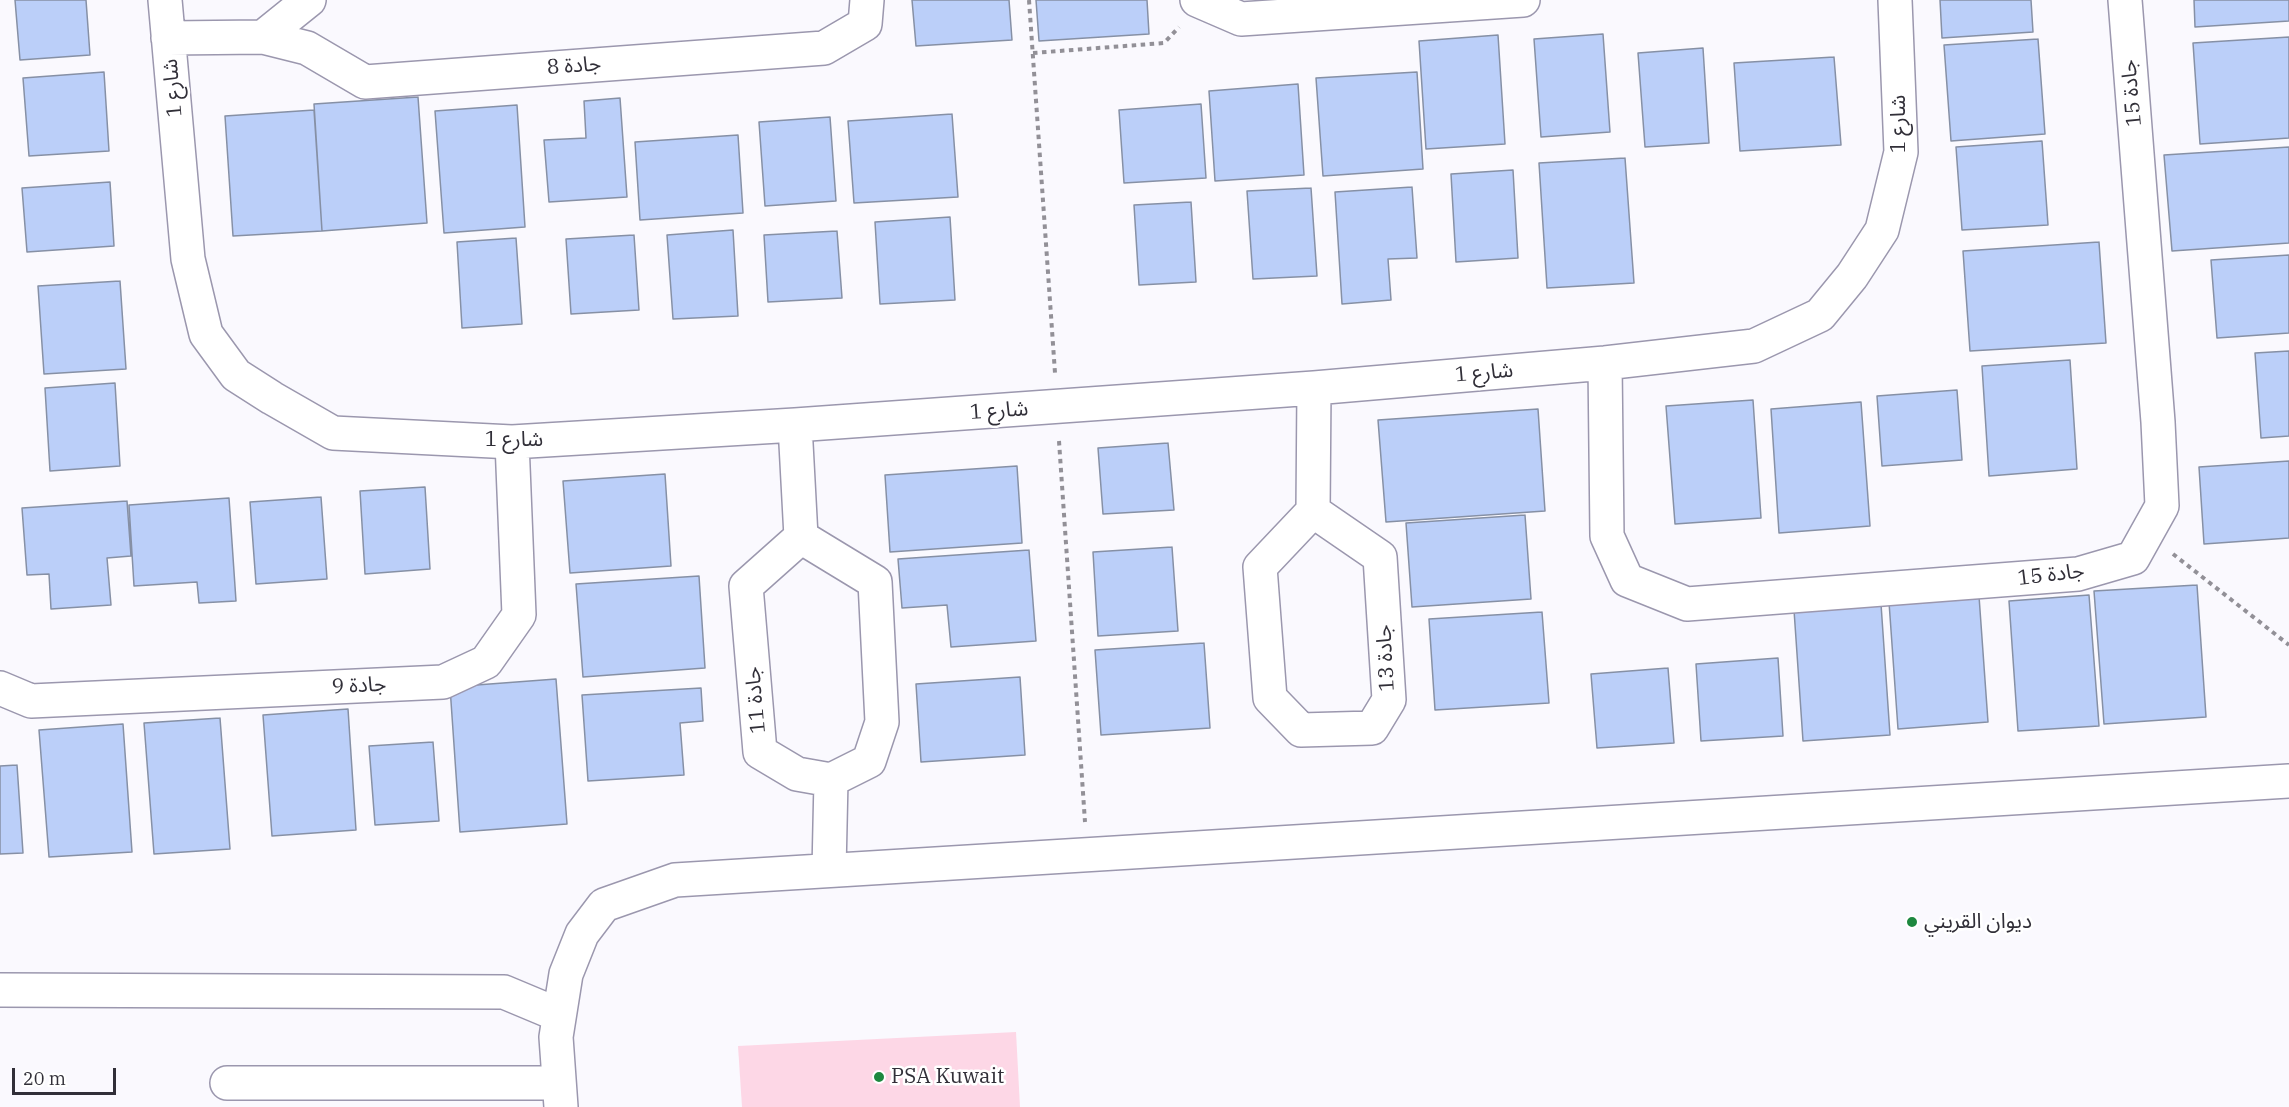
<!DOCTYPE html>
<html>
<head>
<meta charset="utf-8">
<style>
	body { margin:0 }
	#map { position:relative; width:2289px; height:1107px; overflow:hidden; background:#faf9fe; font-family:"IBM Plex Serif",serif }
	canvas { display:block }
	.scale { position:absolute; left:12px; top:1068px; width:104px; height:27px; box-sizing:border-box; border:3px solid #312f38; border-top:0; padding-left:8px; font-size:18px; line-height:21px; white-space:nowrap; color:#312f38; -webkit-text-stroke:4px #fff; paint-order:stroke }
</style>
</head>
<body>
<div id="map">
<canvas width="2289" height="1107"></canvas>
<div class="scale">20 m</div>
</div>
<script>
const ctx = document.querySelector('canvas').getContext('2d');
ctx.lineJoin = 'round';
function paint(path, color) { ctx.fillStyle = color; ctx.fill(path, 'evenodd'); }
const toPath = rows => new Path2D(rows.map(r => 'M' + r).join(''));
function strokePath(path, color, width, dash) { ctx.strokeStyle = color; ctx.lineWidth = width; ctx.lineCap = dash ? 'butt' : 'round'; ctx.setLineDash(dash || []); ctx.stroke(path); }
function write(font, color, halo, rows, align = 'center') {
  ctx.font = font + ' "IBM Plex Serif","Noto Sans Arabic",serif'; ctx.lineWidth = 5; ctx.setLineDash([]); ctx.textBaseline = 'middle'; ctx.strokeStyle = halo; ctx.fillStyle = color; for (const [text, x, y, turn = 0] of rows) {
    ctx.save(); ctx.translate(x, y); ctx.rotate((+turn || 0) * Math.PI / 180); ctx.textAlign = isNaN(turn) ? turn : align; if (halo) ctx.strokeText(text, 0, 0); ctx.fillText(text, 0, 0); ctx.restore();
  }
}
const green = toPath([
	[1016,1032,1020,1107,742,1107,738,1046]
]);
const building = toPath([
	[15,0,86,0,90,55,20,60,15,0],
	[912,0,1009,0,1012,40,916,46,912,0],
	[1036,0,1147,0,1149,34,1039,41,1036,0],
	[1940,0,2031,0,2033,32,1942,38,1940,0],
	[2194,0,2289,0,2289,21,2195,27,2194,0],
	[1603,34,1610,132,1541,137,1534,39,1603,34],
	[1498,35,1505,144,1426,149,1419,41,1498,35],
	[2289,37,2289,138,2200,144,2193,43,2289,37],
	[2038,39,2045,134,1951,141,1944,45,2038,39],
	[1703,48,1709,143,1645,147,1638,53,1703,48],
	[1834,57,1841,145,1740,151,1734,63,1834,57],
	[104,72,109,151,29,156,23,78,104,72],
	[1417,72,1423,169,1323,176,1316,78,1417,72],
	[1298,84,1304,175,1215,181,1209,91,1298,84],
	[418,97,427,223,322,231,314,104,418,97],
	[620,98,627,197,549,202,544,140,586,138,584,101,620,98],
	[1201,104,1206,178,1124,183,1119,110,1201,104],
	[517,105,525,227,444,233,435,111,517,105],
	[314,110,322,231,233,236,225,116,314,110],
	[952,114,958,197,854,203,848,121,952,114],
	[830,117,836,201,765,206,759,122,830,117],
	[738,135,743,213,640,220,635,142,738,135],
	[2042,141,2048,225,1962,230,1956,147,2042,141],
	[2289,147,2289,243,2172,251,2164,155,2289,147],
	[1625,158,1634,283,1547,288,1539,163,1625,158],
	[1513,170,1518,258,1456,262,1451,174,1513,170],
	[110,182,114,246,27,252,22,188,110,182],
	[1412,187,1417,258,1388,259,1391,300,1342,304,1335,192,1412,187],
	[1311,188,1317,276,1253,279,1247,191,1311,188],
	[1191,202,1196,282,1139,285,1134,205,1191,202],
	[950,217,955,300,880,304,875,222,950,217],
	[733,230,738,316,673,319,667,235,733,230],
	[837,231,842,298,768,302,764,235,837,231],
	[634,235,639,310,571,314,566,239,634,235],
	[516,238,522,324,462,328,457,242,516,238],
	[2099,242,2106,343,1970,351,1963,251,2099,242],
	[2289,255,2289,333,2217,338,2211,260,2289,255],
	[120,281,126,369,44,374,38,286,120,281],
	[2289,351,2289,436,2261,438,2255,353,2289,351],
	[2070,360,2077,469,1989,476,1982,366,2070,360],
	[115,383,120,466,50,471,45,388,115,383],
	[1957,390,1962,460,1882,466,1877,396,1957,390],
	[1753,400,1761,518,1675,524,1666,406,1753,400],
	[1861,402,1870,526,1779,533,1771,409,1861,402],
	[1538,409,1545,511,1386,522,1378,420,1538,409],
	[1168,443,1174,510,1103,514,1098,448,1168,443],
	[2289,461,2289,538,2204,544,2199,467,2289,461],
	[1017,466,1022,543,890,552,885,475,1017,466],
	[665,474,671,566,570,573,563,481,665,474],
	[425,487,430,569,365,574,360,491,425,487],
	[321,497,327,579,256,584,250,502,321,497],
	[229,498,236,601,199,603,197,582,134,586,129,505,229,498],
	[127,501,131,556,107,558,111,605,51,609,49,574,27,575,22,508,127,501],
	[1525,515,1531,599,1412,607,1406,523,1525,515],
	[1172,547,1178,631,1098,636,1093,552,1172,547],
	[1029,550,1036,641,951,647,947,605,902,608,898,559,1029,550],
	[699,576,705,668,583,677,576,584,699,576],
	[2197,585,2206,717,2104,724,2094,591,2197,585],
	[2089,595,2099,726,2018,731,2009,601,2089,595],
	[1979,596,1988,722,1898,729,1889,602,1979,596],
	[1881,604,1890,735,1803,741,1794,610,1881,604],
	[1542,612,1549,703,1435,710,1429,619,1542,612],
	[1204,643,1210,728,1101,735,1095,650,1204,643],
	[1778,658,1783,736,1701,741,1696,664,1778,658],
	[1668,668,1674,743,1597,748,1591,674,1668,668],
	[1020,677,1025,755,921,762,916,684,1020,677],
	[556,679,567,824,460,832,450,687,556,679],
	[701,688,703,721,680,723,684,775,588,781,582,695,701,688],
	[348,709,356,830,272,836,263,715,348,709],
	[220,718,230,849,154,854,144,723,220,718],
	[123,724,132,852,49,857,39,730,123,724],
	[433,742,439,821,375,825,369,746,433,742],
	[17,765,23,853,0,854,0,766,17,765]
]);
const path = toPath([
	[1029,0,1055,373],
	[1033,53,1164,43,1179,27],
	[1059,441,1085,822],
	[2173,554,2289,645]
]);
const minor = toPath([
	[165,0,188,259,206,334,236,375,272,398,333,433,512,442,795,425,1314,388,1605,363,1754,346,1820,315,1852,276,1882,230,1901,152,1895,0],
	[1197,0,1241,19,1523,0],
	[263,37,309,0],
	[168,38,263,37,307,48,365,82,824,48,865,24,867,0],
	[1605,363,1607,536,1627,580,1687,604,2078,574,2133,558,2162,506,2158,422,2125,0],
	[795,425,801,537],
	[1313,511,1380,557,1389,700,1372,728,1301,730,1270,698,1260,567,1313,511,1314,388],
	[801,537,875,582,882,722,869,761,831,780,797,774,760,752,746,586,801,537],
	[0,688,31,701,443,682,486,662,519,615,512,442],
	[829,870,831,780],
	[0,990,504,992,559,1015],
	[227,1083,559,1083],
	[561,1107,556,1037,566,974,582,934,604,905,675,880,2289,781]
]);
const markers = [
	[1912,922,6,"#1d883f"],
	[879,1077,6,"#1d883f"]
];
const streetNames = [
	["جادة 8",574,66,-4],
	["شارع 1",173,88,-95],
	["جادة 15",2132,93,-95],
	["شارع 1",1899,124,-90],
	["شارع 1",1484,373,-5],
	["شارع 1",999,411,-4],
	["شارع 1",514,440],
	["جادة 15",2051,575,-7],
	["جادة 13",1386,658,-93],
	["جادة 9",359,686,-3],
	["جادة 11",756,700,-95]
];
const poiNames = [
	["ديوان القريني",1924,922],
	["PSA Kuwait",891,1077]
];
paint(green, '#fdd7e6');
paint(building, '#bbcff9');
strokePath(building, '#8690a5', 1.5);
strokePath(minor, '#9b97ae', 36);
strokePath(path, '#929097', 4, [4.5, 4.5]);
strokePath(minor, '#fff', 33);
for (const [x, y, r, color] of markers) { const dot = new Path2D(); dot.arc(x, y, r, 0, 2 * Math.PI); ctx.fillStyle = color; ctx.fill(dot); strokePath(dot, '#fff', 2); }
write('21px', '#312f38', '#fff', streetNames);
write('21px', '#312f38', '#fff', poiNames, 'left');
</script>
</body>
</html>
